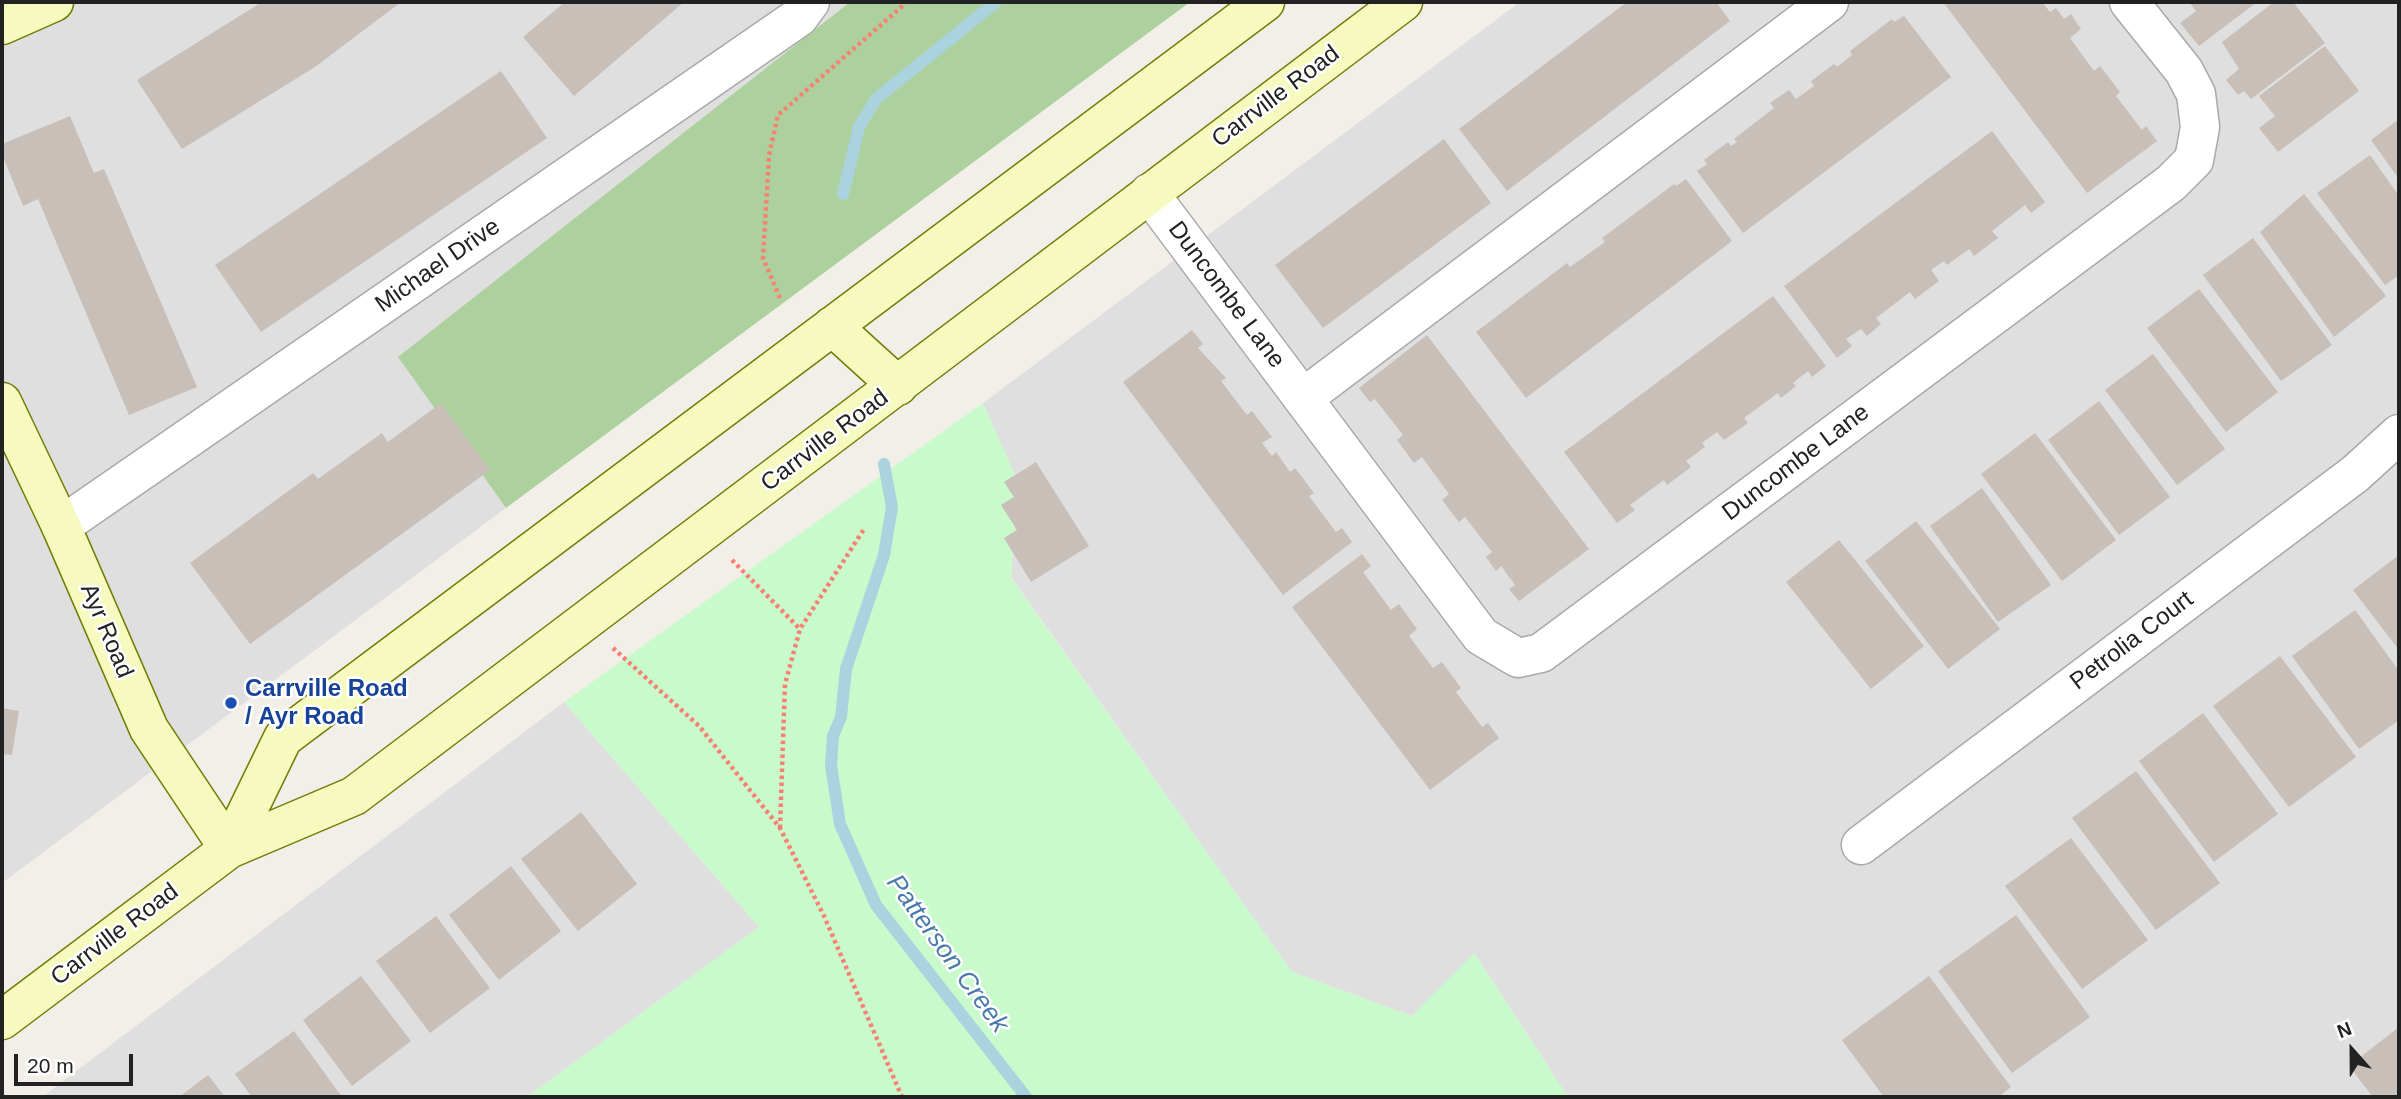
<!DOCTYPE html>
<html>
<head>
<meta charset="utf-8">
<style>
	body { margin:0 }
	#map { position:relative; width:2401px; height:1099px; overflow:hidden; background:#f2efe9; font-family:Arial,sans-serif }
	canvas { display:block }
	.frame { position:absolute; inset:0; border:4px solid #222; pointer-events:none }
	.north { position:absolute; left:2317px; top:1015px; width:70px; height:70px; -webkit-text-stroke:5px #fff; paint-order:stroke; rotate:339deg; font-size:19px; font-weight:700; line-height:28px; text-align:center; color:#222 }
	.north::after { content:''; display:block; margin:auto; width:24px; height:32px; background:#222; clip-path:polygon(50% 0,100% 100%,50% 72%,0 100%) }
	.scale { position:absolute; left:14px; top:1054px; width:119px; height:32px; box-sizing:border-box; border:4px solid #222; border-top:0; padding-left:9px; font-size:21px; line-height:24px; white-space:nowrap; color:#222; -webkit-text-stroke:5px #fff; paint-order:stroke }
</style>
</head>
<body>
<div id="map">
<canvas width="2401" height="1099"></canvas>
<div class="frame"></div>
<div class="north">N</div>
<div class="scale">20 m</div>
</div>
<script>
const ctx = document.querySelector('canvas').getContext('2d');
ctx.lineJoin = 'round';
function paint(path, color) { ctx.fillStyle = color; ctx.fill(path, 'evenodd'); }
const toPath = rows => new Path2D(rows.map(r => 'M' + r).join(''));
function strokePath(path, color, width, dash) { ctx.strokeStyle = color; ctx.lineWidth = width; ctx.lineCap = dash ? 'butt' : 'round'; ctx.setLineDash(dash || []); ctx.stroke(path); }
function write(font, color, halo, rows, align = 'center') {
  ctx.font = font + ' Arial,sans-serif'; ctx.lineWidth = 5; ctx.setLineDash([]); ctx.textBaseline = 'middle'; ctx.strokeStyle = halo; ctx.fillStyle = color; for (const [text, x, y, turn = 0] of rows) {
    ctx.save(); ctx.translate(x, y); ctx.rotate((+turn || 0) * Math.PI / 180); ctx.textAlign = isNaN(turn) ? turn : align; if (halo) ctx.strokeText(text, 0, 0); ctx.fillText(text, 0, 0); ctx.restore();
  }
}
const residential = toPath([
	[2,2,850,2,399,357,506,508,2,883],
	[1520,2,2399,2,2399,1097,1568,1097,1475,954,1412,1016,1292,972,1011,577,1018,484,983,403],
	[564,702,759,927,527,1097,42,1097]
]);
const forest = toPath([
	[850,2,1190,2,506,508,398,357]
]);
const park = toPath([
	[983,403,1019,484,1011,578,1292,972,1412,1016,1474,953,1568,1097,527,1097,759,927,564,702]
]);
const stream = toPath([
	[843,194,859,127,876,99,996,2],
	[884,464,892,507,884,555,846,669,841,717,833,736,831,765,840,824,876,905,1026,1097]
]);
const building = toPath([
	[262,2,401,2,315,67,182,149,137,80],
	[565,2,684,2,574,96,523,37],
	[1627,2,1716,2,1730,21,1507,191,1459,129],
	[1943,2,2042,2,2050,12,2056,8,2064,19,2071,14,2081,29,2070,38,2094,71,2100,66,2120,92,2116,96,2142,130,2146,126,2157,141,2087,193],
	[2189,2,2257,2,2199,46,2180,23,2196,11],
	[2274,2,2293,2,2325,43,2251,99,2244,91,2238,95,2226,80,2239,69,2222,42],
	[1904,16,1951,77,1743,233,1697,171,1707,164,1704,160,1728,142,1731,146,1737,142,1734,139,1774,108,1770,103,1789,90,1796,99,1814,86,1811,81,1834,64,1837,67,1852,55,1850,51,1892,19,1894,22],
	[2325,46,2359,91,2278,152,2259,128,2275,116,2259,96],
	[501,71,547,138,261,332,215,265],
	[70,116,94,173,104,169,197,387,129,415,38,199,23,206,2,154,2,144],
	[2399,119,2399,179,2371,140],
	[1992,131,2045,202,2031,213,2025,205,1992,231,1998,238,1974,256,1969,249,1947,265,1944,261,1931,270,1939,281,1915,299,1910,292,1876,318,1881,324,1867,336,1861,329,1846,339,1852,346,1837,358,1784,286],
	[1444,139,1491,203,1323,328,1275,265],
	[2370,155,2399,196,2399,275,2385,285,2317,193],
	[1686,179,1732,241,1526,398,1476,332,1567,263,1570,267,1605,242,1602,238,1674,184,1676,186],
	[2304,194,2386,296,2334,337,2260,232],
	[2253,238,2332,345,2281,381,2203,275],
	[2199,289,2278,392,2226,432,2147,328],
	[1773,296,1826,366,1812,377,1808,371,1793,383,1796,386,1781,398,1778,393,1744,418,1748,423,1724,440,1717,432,1702,443,1705,447,1686,461,1691,467,1667,485,1664,480,1630,505,1635,510,1617,523,1564,452],
	[1192,330,1203,344,1198,348,1226,378,1221,381,1247,415,1252,411,1272,437,1262,443,1272,456,1276,452,1290,472,1295,468,1314,493,1309,496,1336,532,1342,528,1352,542,1283,595,1123,382],
	[1427,335,1589,549,1519,601,1509,589,1515,585,1501,566,1496,571,1486,557,1492,552,1465,517,1459,522,1442,500,1449,494,1422,457,1414,463,1397,440,1403,435,1375,399,1370,402,1359,388],
	[2153,354,2225,449,2177,485,2105,390],
	[2099,401,2170,497,2119,535,2048,440],
	[441,403,490,470,250,644,190,563,313,473,318,479,382,433,388,442],
	[2035,433,2116,540,2062,581,1981,474],
	[1036,462,1089,546,1031,582,1004,538,1017,530,1001,505,1014,497,1004,482],
	[1982,488,2051,585,1998,622,1930,526],
	[1916,521,2000,629,1948,669,1865,561],
	[1839,540,1924,646,1871,689,1786,582],
	[1362,554,1371,566,1363,572,1391,610,1399,604,1417,629,1409,636,1433,668,1442,662,1461,688,1456,692,1482,727,1488,723,1499,738,1430,790,1292,607],
	[2399,555,2399,650,2353,590],
	[2355,610,2399,671,2399,720,2359,749,2292,656],
	[2280,656,2356,757,2289,807,2213,706],
	[2,708,19,711,12,755,2,754],
	[2203,713,2278,814,2214,862,2139,761],
	[2136,771,2220,883,2156,930,2072,818],
	[581,812,637,884,578,931,521,859],
	[2071,838,2148,940,2082,989,2005,886],
	[511,866,561,931,499,980,449,915],
	[2016,915,2090,1017,2012,1073,1938,971],
	[436,916,490,988,430,1033,376,961],
	[361,976,411,1041,352,1086,303,1020],
	[1929,976,2011,1087,1998,1097,1884,1097,1842,1040],
	[2399,1027,2399,1097,2373,1097,2349,1066],
	[294,1031,342,1097,252,1097,235,1074],
	[208,1075,225,1097,179,1097]
]);
const path = toPath([
	[780,298,763,258,769,155,778,115,907,2],
	[732,560,800,629],
	[613,648,699,726,780,828,824,916,902,1097],
	[780,828,785,684,800,629,864,529]
]);
const street = toPath([
	[1149,193,1481,636,1518,658,1541,653,2171,183,2194,160,2200,127,2196,94,2184,71,2129,2],
	[1303,398,1829,2],
	[61,526,799,17,810,2],
	[1861,845,2355,474,2399,434]
]);
const secondary = toPath([
	[2,25,54,2],
	[832,326,898,386],
	[2,402,61,526,149,729,229,849],
	[229,849,283,738,1265,2],
	[2,1020,229,849,354,796,1403,2]
]);
const markers = [
	[231,703,7,"#1a4fb4"]
];
const streetNames = [
	["Carrville Road",1276,97,-37],
	["Michael Drive",438,266,-35],
	["Duncombe Lane",1226,295,53],
	["Carrville Road",825,441,-37],
	["Duncombe Lane",1796,463,-37],
	["Ayr Road",106,631,67],
	["Petrolia Court",2132,641,-37],
	["Carrville Road",115,935,-37]
];
const transitNames = [
	["Carrville Road",245,689],
	["/ Ayr Road",245,717]
];
const waterNames = [
	["Patterson Creek",947,954,54]
];
paint(residential, '#e0dfdf');
paint(forest, '#add19e');
paint(park, '#c8facc');
strokePath(stream, '#aad3df', 12);
paint(building, '#c7bfb8');
strokePath(street, '#a9a9a9', 41);
strokePath(secondary, '#707d05', 41);
strokePath(path, '#fa8072', 4.5, [3.5, 3.5]);
strokePath(street, '#fff', 38);
strokePath(secondary, '#f7fabf', 38);
for (const [x, y, r, color] of markers) { const dot = new Path2D(); dot.arc(x, y, r, 0, 2 * Math.PI); ctx.fillStyle = color; ctx.fill(dot); strokePath(dot, '#fff', 2.5); }
write('24px', '#222', '#fff', streetNames);
write('bold 24px', '#164399', '#fff', transitNames, 'left');
write('italic 26px', '#4a7aab', '#fff', waterNames);
</script>
</body>
</html>
